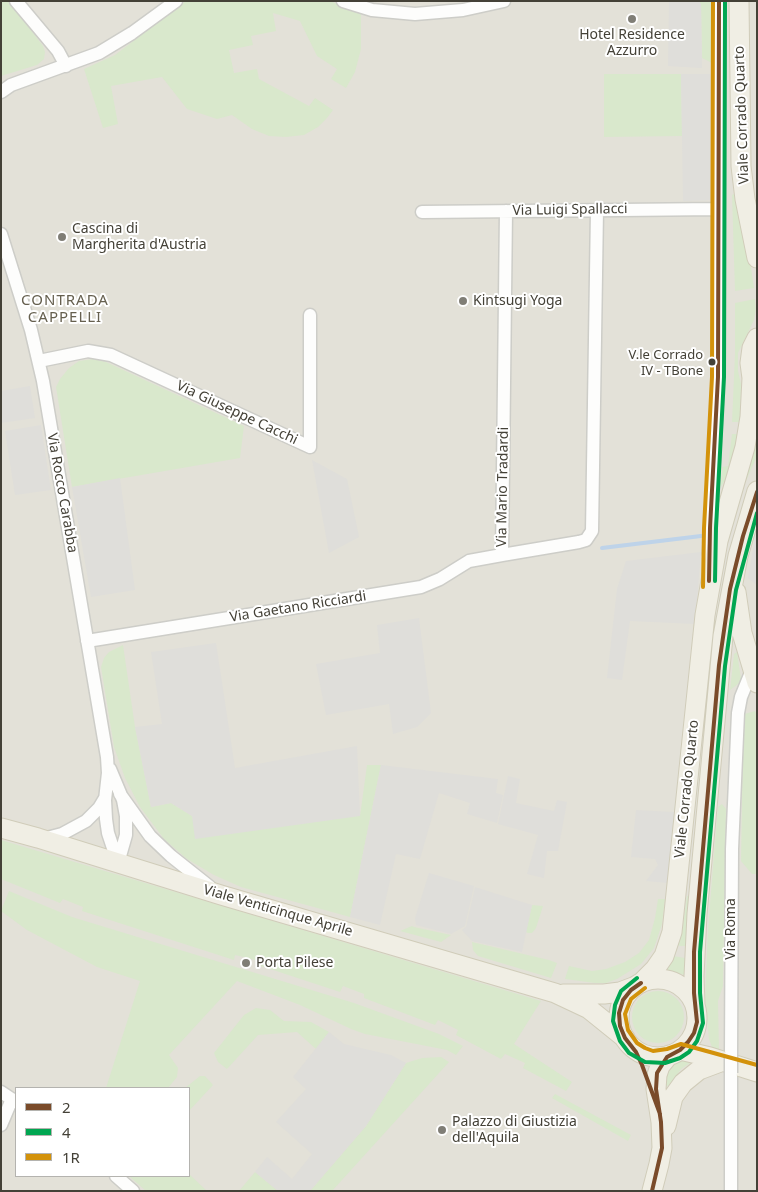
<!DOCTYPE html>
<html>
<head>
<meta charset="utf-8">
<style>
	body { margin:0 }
	#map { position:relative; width:758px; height:1192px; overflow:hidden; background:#efefea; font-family:"Noto Sans",sans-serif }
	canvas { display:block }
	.frame { position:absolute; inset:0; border:2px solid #444137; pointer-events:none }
	.legend { position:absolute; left:15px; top:1087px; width:175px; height:90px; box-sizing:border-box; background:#fff; border:1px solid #b4b3af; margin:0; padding:6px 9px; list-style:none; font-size:15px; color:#444137 }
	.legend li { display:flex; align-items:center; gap:10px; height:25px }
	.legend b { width:25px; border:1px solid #b4b3af }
</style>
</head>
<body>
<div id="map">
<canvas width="758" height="1192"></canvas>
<div class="frame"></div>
<ul class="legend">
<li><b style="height:6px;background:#7a4b2a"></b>2</li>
<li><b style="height:6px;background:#00a651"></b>4</li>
<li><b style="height:6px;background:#d3920b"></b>1R</li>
</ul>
</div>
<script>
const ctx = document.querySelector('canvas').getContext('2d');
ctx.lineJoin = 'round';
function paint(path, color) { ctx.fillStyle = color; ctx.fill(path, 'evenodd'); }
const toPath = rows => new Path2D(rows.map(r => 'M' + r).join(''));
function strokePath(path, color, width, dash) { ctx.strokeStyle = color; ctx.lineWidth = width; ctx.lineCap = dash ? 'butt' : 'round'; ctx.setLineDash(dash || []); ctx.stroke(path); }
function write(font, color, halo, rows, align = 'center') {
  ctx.font = font + ' "Noto Sans",sans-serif'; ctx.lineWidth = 4; ctx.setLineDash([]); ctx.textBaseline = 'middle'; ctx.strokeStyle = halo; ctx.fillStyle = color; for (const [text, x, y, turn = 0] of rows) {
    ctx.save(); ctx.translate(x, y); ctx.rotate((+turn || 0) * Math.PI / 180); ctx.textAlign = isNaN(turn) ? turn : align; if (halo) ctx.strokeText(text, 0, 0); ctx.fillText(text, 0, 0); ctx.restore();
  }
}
const residential = toPath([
	[1,1,757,1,757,1191,1,1191],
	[16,1088,189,1088,189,1176,16,1176]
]);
const green = toPath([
	[1,1,9,1,43,46,45,52,44,59,37,65,1,76],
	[186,1,330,1,361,13,361,49,355,72,346,88,331,79,337,69,317,56,300,21,273,13,276,31,251,36,253,45,229,50,234,73,257,69,259,79,309,106,315,98,333,110,327,118,318,127,304,135,286,137,269,136,252,129,232,115,217,119,187,109,162,77,111,86,118,124,103,128,84,69,115,55],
	[699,1,712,2,712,63,702,58,701,5],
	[604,74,681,74,682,136,604,137],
	[734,194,736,195,750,262,754,288,735,291,732,195],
	[755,299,756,309,754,320,738,353,738,371,741,384,740,422,732,422,735,354,735,303],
	[93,359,106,362,244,426,240,458,72,487,56,387,60,379,69,368,79,361],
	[732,434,738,434,727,476,721,487,722,467,728,466],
	[755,436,757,436,757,456,745,483,743,482],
	[123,645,135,727,151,807,171,803,192,816,360,816,367,765,381,765,350,917,241,887,214,875,187,859,164,839,140,807,125,778,114,747,101,667,104,658,109,652],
	[737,652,741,679,738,684,730,690,734,654],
	[755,711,757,715,757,874,752,874,741,861,743,741,741,715],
	[722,804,726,809,723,986,718,1001,719,1051,712,1047,709,1039,705,999,708,930,714,853,718,807],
	[1,840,541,1001,514,1044,572,1082,566,1091,523,1068,525,1063,505,1054,501,1059,456,1035,458,1030,438,1020,435,1025,364,998,364,994,343,986,340,992,258,965,259,961,235,955,234,960,82,911,83,907,63,899,60,903,1,879],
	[9,891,72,917,354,1003,439,1034,463,1046,456,1055,447,1050,365,1034,351,1029,300,1005,237,981,169,1055,178,1068,177,1077,168,1088,106,1088,140,981,97,967,27,930,1,911],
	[687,896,690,896,686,946,681,946,677,945,683,926],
	[658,899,665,899,662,924,654,948,641,964,617,979,606,983,595,983,565,979,569,966,592,971,606,969,625,962,639,953,649,940,655,918],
	[532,905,543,906,536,928,532,933,528,933,526,932],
	[412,926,414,927,451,935,441,942,400,931],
	[472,942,549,960,557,963,551,978,478,956,473,950],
	[673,956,685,958,685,975,665,970],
	'632 1017a26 26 0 1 1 52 0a26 26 0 1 1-52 0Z',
	[256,1008,270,1010,284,1021,311,1022,329,1032,316,1049,297,1032,258,1035,227,1069,218,1062,214,1053,244,1015],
	[441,1057,449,1062,332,1191,310,1191,366,1126,406,1063,422,1058],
	[677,1059,693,1061,681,1069,671,1084,667,1086,665,1085,662,1077,672,1061],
	[200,1076,205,1076,213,1085,189,1111,189,1088,185,1088],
	[555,1094,631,1135,628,1141,552,1098],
	[255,1172,278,1191,239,1191],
	[189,1174,207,1191,146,1191,129,1176,189,1176]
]);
const parking = toPath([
	[659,1,699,1,701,4,702,68,668,66,669,2],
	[681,74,712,74,714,200,683,201],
	[30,386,35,418,1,423,1,391],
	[41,425,51,490,15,495,5,431],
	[312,460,347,479,359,537,329,553],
	[120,478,135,590,91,597,72,487],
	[757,527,757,585,748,578],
	[701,552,695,624,630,621,622,680,607,678,617,589,626,561],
	[419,618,431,713,417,727,393,734,389,704,326,715,316,664,380,653,377,625],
	[216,643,235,768,357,746,360,816,195,839,192,816,171,803,151,807,135,727,162,724,151,652],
	[381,765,498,779,496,793,503,795,497,823,467,814,470,803,439,793,420,859,396,854,380,925,350,917],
	[508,776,520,779,516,803,554,811,557,800,567,802,558,851,547,851,544,878,527,874,538,835,498,824],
	[636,810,674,812,668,883,646,881,658,865,655,859,631,857],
	[429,873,474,886,465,926,451,934,416,925,415,918],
	[475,887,532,905,522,952,472,941,462,930,466,927],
	[329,1032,344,1044,391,1055,406,1063,366,1126,310,1191,278,1191,255,1172,267,1157,292,1179,312,1154,276,1122,306,1089,293,1077]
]);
const stream = toPath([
	[602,548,701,536]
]);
const street = toPath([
	[16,1,58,51,66,66],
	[343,1,372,10,415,14,463,10,504,1],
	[1,92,11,85,99,53,132,33,176,1],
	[506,211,502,555,579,542,586,540,592,531,597,210],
	[422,212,718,209],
	[1,234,31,330,43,381,107,757,108,773,105,800,106,819,108,833,118,863],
	[39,361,88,351,111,355,310,447,310,315],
	[709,554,718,377,719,1],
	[87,641,421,587,440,579,469,561,502,555],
	[110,769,123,800,126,816,126,835,118,863],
	[120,794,150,836,171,856,210,887],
	[43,839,62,834,86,821,99,808,105,798],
	[731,1055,732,849,738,713,741,697,752,670],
	[1,1092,16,1102],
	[1,1125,12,1099],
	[116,1176,133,1191],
	[731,1191,731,1073]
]);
const primary = toPath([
	[739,1,741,166,745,199,757,258],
	[757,338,752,348,750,363,752,378,757,389],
	[736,592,742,633,757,683],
	[1,828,38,838,221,895,555,993,589,1009,625,1038],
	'619 1018a39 39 0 1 1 78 0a39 39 0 1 1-78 0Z',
	[641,983,655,969,664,956,672,932,705,615,718,541,745,447,750,417,752,378],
	[563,994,604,994,620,992,636,986],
	[695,1005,694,976,697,914,723,636,738,556,757,491],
	[680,1050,710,1057,757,1072],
	[666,1126,673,1097,683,1083,699,1070,723,1061],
	[652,1191,659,1164,662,1148,661,1122,656,1089,657,1075,660,1066,669,1055]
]);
const streetBridge = toPath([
	[731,1055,731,1073]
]);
const bus1 = toPath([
	[709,581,710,528,718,377,719,1],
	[641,983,631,990,623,1000,619,1013,620,1026,625,1038,636,1052,642,1065,660,1114],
	[652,1191,662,1148,661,1122,656,1089,657,1073,667,1057,680,1050,688,1042,694,1033,697,1022,694,993,694,952,719,665,730,589,743,536,757,492]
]);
const bus2 = toPath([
	[715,581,716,528,724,377,725,1],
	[637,978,621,991,615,1005,613,1021,620,1041,629,1053,645,1062,665,1063,680,1058,689,1052,697,1041,703,1023,700,993,700,952,725,666,736,590,757,513]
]);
const bus3 = toPath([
	[703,587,704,528,712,377,713,1],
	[645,988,631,999,625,1014,628,1030,637,1043,645,1048,653,1051,667,1049,681,1044,757,1065]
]);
const markers = [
	[632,19,5,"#807e76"],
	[62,237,5,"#807e76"],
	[463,301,5,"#807e76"],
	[712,362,4.5,"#444137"],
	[246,963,5,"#807e76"],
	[442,1130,5,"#807e76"]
];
const busNames = [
	["V.le Corrado",703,355],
	["IV - TBone",703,371]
];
const poiNames = [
	["Hotel Residence",632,35,"center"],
	["Azzurro",632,51,"center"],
	["Cascina di",72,229],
	["Margherita d'Austria",72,245],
	["Kintsugi Yoga",473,301],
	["Porta Pilese",256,963],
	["Palazzo di Giustizia",452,1122],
	["dell'Aquila",452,1138]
];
const streetNames = [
	["Viale Corrado Quarto",742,115,-92],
	["Via Luigi Spallacci",570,210,-1],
	["Via Giuseppe Cacchi",237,413,25],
	["Via Mario Tradardi",503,487,-89],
	["Via Rocco Carabba",62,493,80],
	["Via Gaetano Ricciardi",298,607,-9],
	["Viale Corrado Quarto",687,789,-84],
	["Viale Venticinque Aprile",278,911,16],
	["Via Roma",731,929,-90]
];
const neighbourhoodNames = [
	["CONTRADA",65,301],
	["CAPPELLI",65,318]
];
paint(residential, '#e3e1d8');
paint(green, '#d9e8cc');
paint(parking, '#dfdeda');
strokePath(stream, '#bed3e9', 4);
strokePath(street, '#cdcdc8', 15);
strokePath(primary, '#d0ccb9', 21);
strokePath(street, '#fdfdfc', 12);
strokePath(primary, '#f0eee4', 19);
strokePath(streetBridge, '#cdcdc8', 15, []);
strokePath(streetBridge, '#fdfdfc', 12);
strokePath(bus1, '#7a4b2a', 4);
strokePath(bus2, '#00a651', 4);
strokePath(bus3, '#d3920b', 4);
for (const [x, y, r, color] of markers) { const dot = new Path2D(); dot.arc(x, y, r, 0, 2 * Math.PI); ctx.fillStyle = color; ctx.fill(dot); strokePath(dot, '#fff', 2); }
write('13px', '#444137', '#fff', busNames, 'right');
write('14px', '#444137', '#fff', poiNames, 'left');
write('14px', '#444137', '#fff', streetNames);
ctx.letterSpacing = '1px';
write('15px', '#66604f', '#fff', neighbourhoodNames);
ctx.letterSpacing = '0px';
</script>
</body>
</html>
